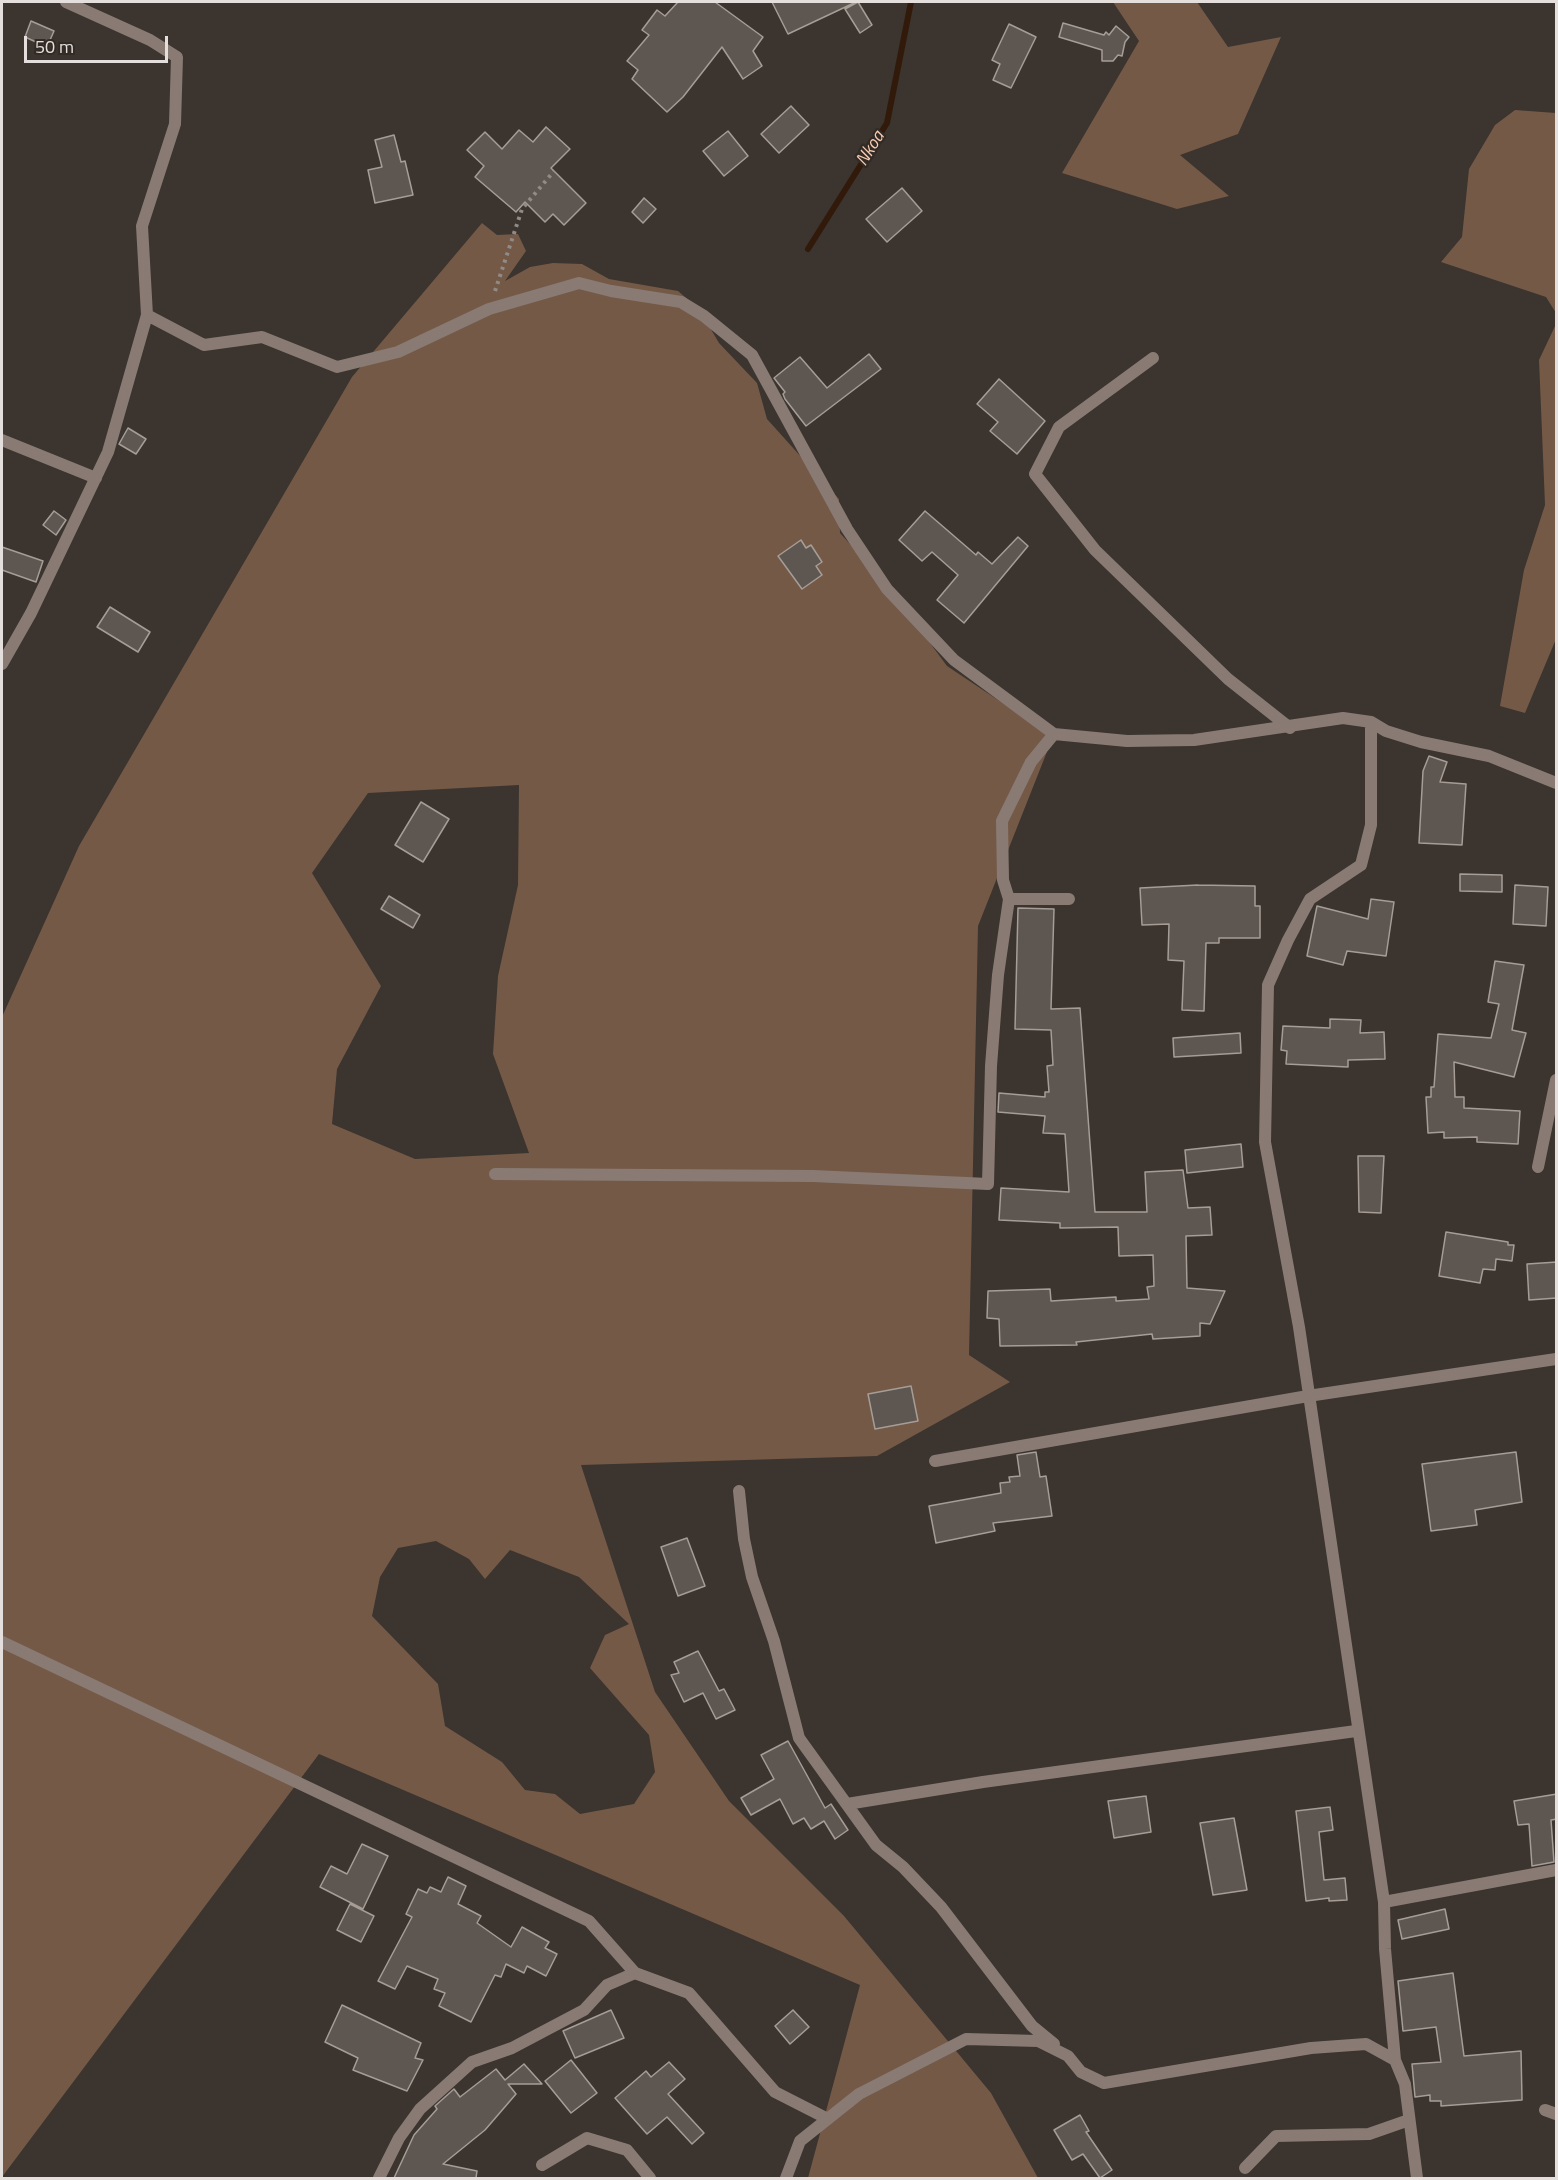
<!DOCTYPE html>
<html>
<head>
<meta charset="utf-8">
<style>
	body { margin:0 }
	#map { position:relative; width:1558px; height:2180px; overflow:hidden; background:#3b342f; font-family:"Titillium Web",sans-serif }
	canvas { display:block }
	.frame { position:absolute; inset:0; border:3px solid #e4dfdc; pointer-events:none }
	.scale { position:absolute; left:24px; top:36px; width:144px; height:27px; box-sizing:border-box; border:3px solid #e4dfdc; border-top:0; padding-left:8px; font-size:18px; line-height:21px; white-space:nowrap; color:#e4dfdc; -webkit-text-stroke:4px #312a25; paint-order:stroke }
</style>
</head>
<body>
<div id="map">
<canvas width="1558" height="2180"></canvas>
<div class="frame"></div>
<div class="scale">50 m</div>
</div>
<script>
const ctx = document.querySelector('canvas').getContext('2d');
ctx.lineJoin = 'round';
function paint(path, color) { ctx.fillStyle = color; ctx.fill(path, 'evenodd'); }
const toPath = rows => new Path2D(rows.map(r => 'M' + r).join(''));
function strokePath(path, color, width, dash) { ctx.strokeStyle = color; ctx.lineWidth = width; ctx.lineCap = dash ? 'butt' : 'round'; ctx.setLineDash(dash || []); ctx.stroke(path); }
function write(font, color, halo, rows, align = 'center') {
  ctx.font = font + ' "Titillium Web",sans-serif'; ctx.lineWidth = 4.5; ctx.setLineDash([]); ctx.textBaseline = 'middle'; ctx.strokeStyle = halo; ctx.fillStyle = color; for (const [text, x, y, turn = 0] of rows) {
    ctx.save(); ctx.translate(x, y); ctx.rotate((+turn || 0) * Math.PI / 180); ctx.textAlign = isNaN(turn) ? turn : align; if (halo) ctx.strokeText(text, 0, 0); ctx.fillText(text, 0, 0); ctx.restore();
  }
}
const green = toPath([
	[1113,2,1197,2,1228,47,1281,37,1238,134,1180,155,1229,196,1177,209,1062,173,1139,41],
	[1515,110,1556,113,1556,313,1546,297,1441,262,1462,237,1469,169,1495,125],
	[482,223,497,235,518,234,526,251,505,281,530,267,553,263,582,264,609,279,678,291,699,309,719,343,757,383,767,419,839,499,840,533,888,586,947,666,1016,712,1056,729,978,926,969,1355,1010,1382,877,1456,581,1465,655,1692,729,1801,844,1916,991,2093,1038,2178,808,2178,860,1985,319,1754,2,2177,2,1017,79,846,352,377],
	[519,785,518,885,498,976,493,1054,529,1153,415,1159,332,1124,337,1069,381,986,312,873,368,793],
	[436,1541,469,1559,485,1579,510,1550,579,1577,629,1624,605,1635,590,1668,649,1735,655,1772,634,1804,580,1814,555,1794,525,1790,502,1762,445,1726,438,1684,372,1616,380,1577,398,1548],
	[1556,324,1556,639,1525,713,1500,706,1524,570,1545,505,1539,360]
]);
const stream = toPath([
	[808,249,887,123,911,2]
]);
const building = toPath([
	[678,2,715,2,763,37,753,51,762,66,743,79,722,47,683,97,667,112,632,79,638,70,627,61,649,35,642,30,657,10,665,16,678,2],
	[772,2,856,2,788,34,772,2],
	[858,2,872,25,860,33,845,9,858,2],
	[31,21,54,31,47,47,25,37,31,21],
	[1063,23,1104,35,1106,32,1109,35,1116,26,1129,37,1125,42,1122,56,1118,55,1113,61,1102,61,1102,50,1059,37,1063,23],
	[1009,24,1036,37,1011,88,993,80,1000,64,992,60,1009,24],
	[791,106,809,125,779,153,761,134,791,106],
	[546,127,570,149,551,168,586,203,564,225,553,214,545,222,525,202,516,212,475,177,484,166,467,150,485,132,502,149,519,130,533,142,546,127],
	[728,131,748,156,724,176,703,151,728,131],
	[394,135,401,162,405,161,413,195,375,203,368,170,382,167,375,140,394,135],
	[902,188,922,211,887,242,866,219,902,188],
	[644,198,656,209,643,223,632,212,644,198],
	[869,354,881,369,806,426,785,399,783,394,785,392,774,378,800,357,827,388,869,354],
	[999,379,1045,421,1017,454,990,431,998,422,977,404,999,379],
	[128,428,146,439,136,454,119,444,128,428],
	[54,511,66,520,56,535,43,525,54,511],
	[925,511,976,555,978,552,992,564,1018,537,1028,546,964,623,937,600,958,575,932,552,922,561,899,540,925,511],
	[801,540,806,548,811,545,822,562,816,566,822,575,802,589,778,556,801,540],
	[2,547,43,561,36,582,2,570,2,547],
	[110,607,150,632,138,652,97,627,110,607],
	[1429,756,1447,762,1440,782,1466,784,1462,845,1419,843,1423,771,1429,756],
	[421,802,449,819,423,862,395,845,421,802],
	[1460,874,1502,875,1502,892,1460,891,1460,874],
	[1198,885,1255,886,1255,906,1260,906,1260,938,1219,938,1219,943,1206,943,1204,1011,1182,1010,1184,961,1168,960,1169,924,1142,925,1140,888,1198,885],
	[1515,885,1548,887,1546,926,1513,924,1515,885],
	[389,896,420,915,413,928,381,909,389,896],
	[1371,899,1394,902,1386,956,1347,951,1343,965,1307,956,1317,906,1368,919,1371,899],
	[1018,908,1054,909,1051,1009,1080,1008,1095,1212,1147,1212,1145,1172,1183,1170,1188,1208,1210,1207,1212,1235,1186,1236,1187,1288,1225,1291,1210,1324,1200,1323,1200,1336,1153,1339,1152,1334,1076,1342,1077,1345,1000,1346,999,1319,987,1318,988,1291,1050,1289,1051,1301,1116,1297,1116,1301,1149,1299,1147,1287,1154,1286,1153,1255,1119,1256,1118,1227,1060,1228,1060,1223,999,1220,1001,1188,1069,1192,1065,1134,1043,1133,1045,1116,998,1112,999,1093,1045,1097,1045,1092,1049,1092,1047,1066,1053,1065,1051,1030,1015,1029,1018,908],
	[1495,961,1524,965,1512,1030,1526,1033,1514,1077,1454,1062,1455,1097,1464,1097,1464,1108,1520,1111,1518,1144,1477,1142,1477,1137,1444,1138,1444,1132,1428,1133,1426,1097,1431,1097,1431,1087,1434,1087,1438,1034,1491,1038,1499,1004,1488,1002,1495,961],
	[1330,1019,1361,1020,1360,1033,1384,1032,1385,1059,1348,1060,1348,1067,1286,1064,1287,1051,1281,1050,1283,1026,1330,1028,1330,1019],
	[1240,1033,1241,1053,1174,1057,1173,1038,1240,1033],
	[1241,1144,1243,1167,1187,1173,1185,1150,1241,1144],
	[1358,1156,1384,1156,1381,1213,1359,1212,1358,1156],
	[1446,1232,1508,1242,1508,1245,1514,1245,1512,1261,1496,1259,1495,1270,1483,1269,1480,1283,1439,1276,1446,1232],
	[1557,1262,1557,1298,1529,1300,1527,1264,1557,1262],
	[911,1386,918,1421,875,1429,868,1394,911,1386],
	[1036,1452,1040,1477,1046,1476,1052,1516,993,1523,995,1531,936,1543,929,1506,1001,1493,1000,1483,1010,1482,1009,1477,1020,1476,1017,1455,1036,1452],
	[1516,1452,1522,1502,1475,1510,1477,1525,1431,1531,1422,1464,1516,1452],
	[687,1538,705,1586,678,1596,661,1547,687,1538],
	[698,1651,719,1691,724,1689,735,1710,716,1719,703,1693,684,1702,671,1675,679,1673,674,1662,698,1651],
	[788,1741,825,1808,831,1804,848,1830,835,1839,824,1821,811,1829,804,1818,793,1824,780,1799,751,1815,741,1798,774,1779,761,1755,788,1741],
	[1557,1794,1557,1819,1551,1820,1554,1862,1532,1866,1529,1824,1518,1825,1514,1801,1557,1794],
	[1146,1796,1151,1832,1114,1838,1108,1801,1146,1796],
	[1330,1807,1333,1830,1319,1832,1324,1880,1345,1878,1347,1900,1329,1901,1329,1898,1306,1901,1296,1811,1330,1807],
	[1234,1818,1247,1890,1213,1895,1200,1823,1234,1818],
	[362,1844,388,1856,363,1909,320,1887,331,1866,347,1874,362,1844],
	[448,1877,466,1886,458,1904,481,1916,477,1923,511,1947,522,1927,549,1942,545,1948,557,1954,546,1976,527,1966,524,1973,506,1964,501,1977,495,1975,471,2022,439,2006,445,1993,434,1989,438,1979,407,1966,395,1989,378,1981,412,1917,406,1914,418,1889,427,1893,430,1887,441,1892,448,1877],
	[350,1904,374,1916,361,1942,337,1930,350,1904],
	[1445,1909,1449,1929,1402,1939,1398,1920,1445,1909],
	[1453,1973,1464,2056,1521,2051,1522,2100,1441,2106,1441,2101,1430,2101,1430,2095,1415,2097,1412,2064,1441,2062,1436,2027,1403,2031,1398,1981,1453,1973],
	[342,2005,421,2043,415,2058,423,2060,407,2091,353,2070,358,2058,325,2042,342,2005],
	[611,2010,624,2038,575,2058,563,2031,611,2010],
	[793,2010,809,2027,790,2044,775,2026,793,2010],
	[571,2060,597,2093,571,2113,545,2081,571,2060],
	[669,2062,685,2079,668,2094,704,2133,692,2144,667,2117,647,2134,615,2098,646,2071,651,2077,669,2062],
	[524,2064,542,2084,508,2084,516,2094,485,2130,443,2164,477,2171,476,2178,394,2178,414,2135,437,2109,435,2106,454,2089,460,2097,496,2069,505,2080,524,2064],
	[1080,2115,1089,2131,1086,2132,1112,2170,1100,2178,1083,2154,1072,2160,1054,2130,1080,2115]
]);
const path = toPath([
	[495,291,522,209,554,171]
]);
const minor = toPath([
	[66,2,150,40,177,57,175,124,142,226,147,315,204,345,262,337,337,367,398,352,489,309,579,283,611,291,681,302,704,316,752,355,847,529,887,589,954,660,1054,734,1127,741,1194,740,1343,718,1371,722,1386,731,1421,742,1489,756,1556,783],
	[1153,358,1059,427,1035,474,1095,550,1228,679,1290,728],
	[2,440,96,478],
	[2,664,31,613,108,452,147,315],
	[1371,722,1371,825,1361,865,1310,899,1288,940,1268,985,1265,1142,1299,1327,1384,1902,1385,1949,1395,2060],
	[1054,734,1031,762,1002,821,1003,880,1009,899,1069,899],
	[1538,1167,1556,1080],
	[495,1174,813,1176,988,1184,991,1066,998,975,1009,899],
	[935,1461,1308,1396,1556,1359],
	[739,1491,744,1539,752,1577,774,1641,799,1738,876,1845,903,1867,941,1907,1032,2026,1054,2044],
	[2,1642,589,1921,635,1973,689,1993,775,2092,828,2119],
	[847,1804,983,1782,1356,1731],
	[1384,1902,1556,1870],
	[1545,2110,1556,2114],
	[542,2165,587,2138,627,2150,650,2178],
	[1245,2168,1276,2136,1369,2134,1409,2120],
	[379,2178,399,2138,420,2109,472,2062,512,2048,584,2010,607,1985,635,1973],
	[786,2178,800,2141,859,2094,966,2039,1038,2041,1068,2056,1081,2072,1104,2083,1311,2048,1366,2044,1395,2060,1405,2084,1417,2178]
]);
const waterNames = [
	["Nkoa",871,149,-58]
];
paint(green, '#745947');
strokePath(stream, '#321a0a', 6);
paint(building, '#5e5651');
strokePath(building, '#a69d97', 1.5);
strokePath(path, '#918b87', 4, [3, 4.5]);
strokePath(minor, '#897b73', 12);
write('italic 18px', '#f8cdb2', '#312a25', waterNames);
</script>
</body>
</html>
